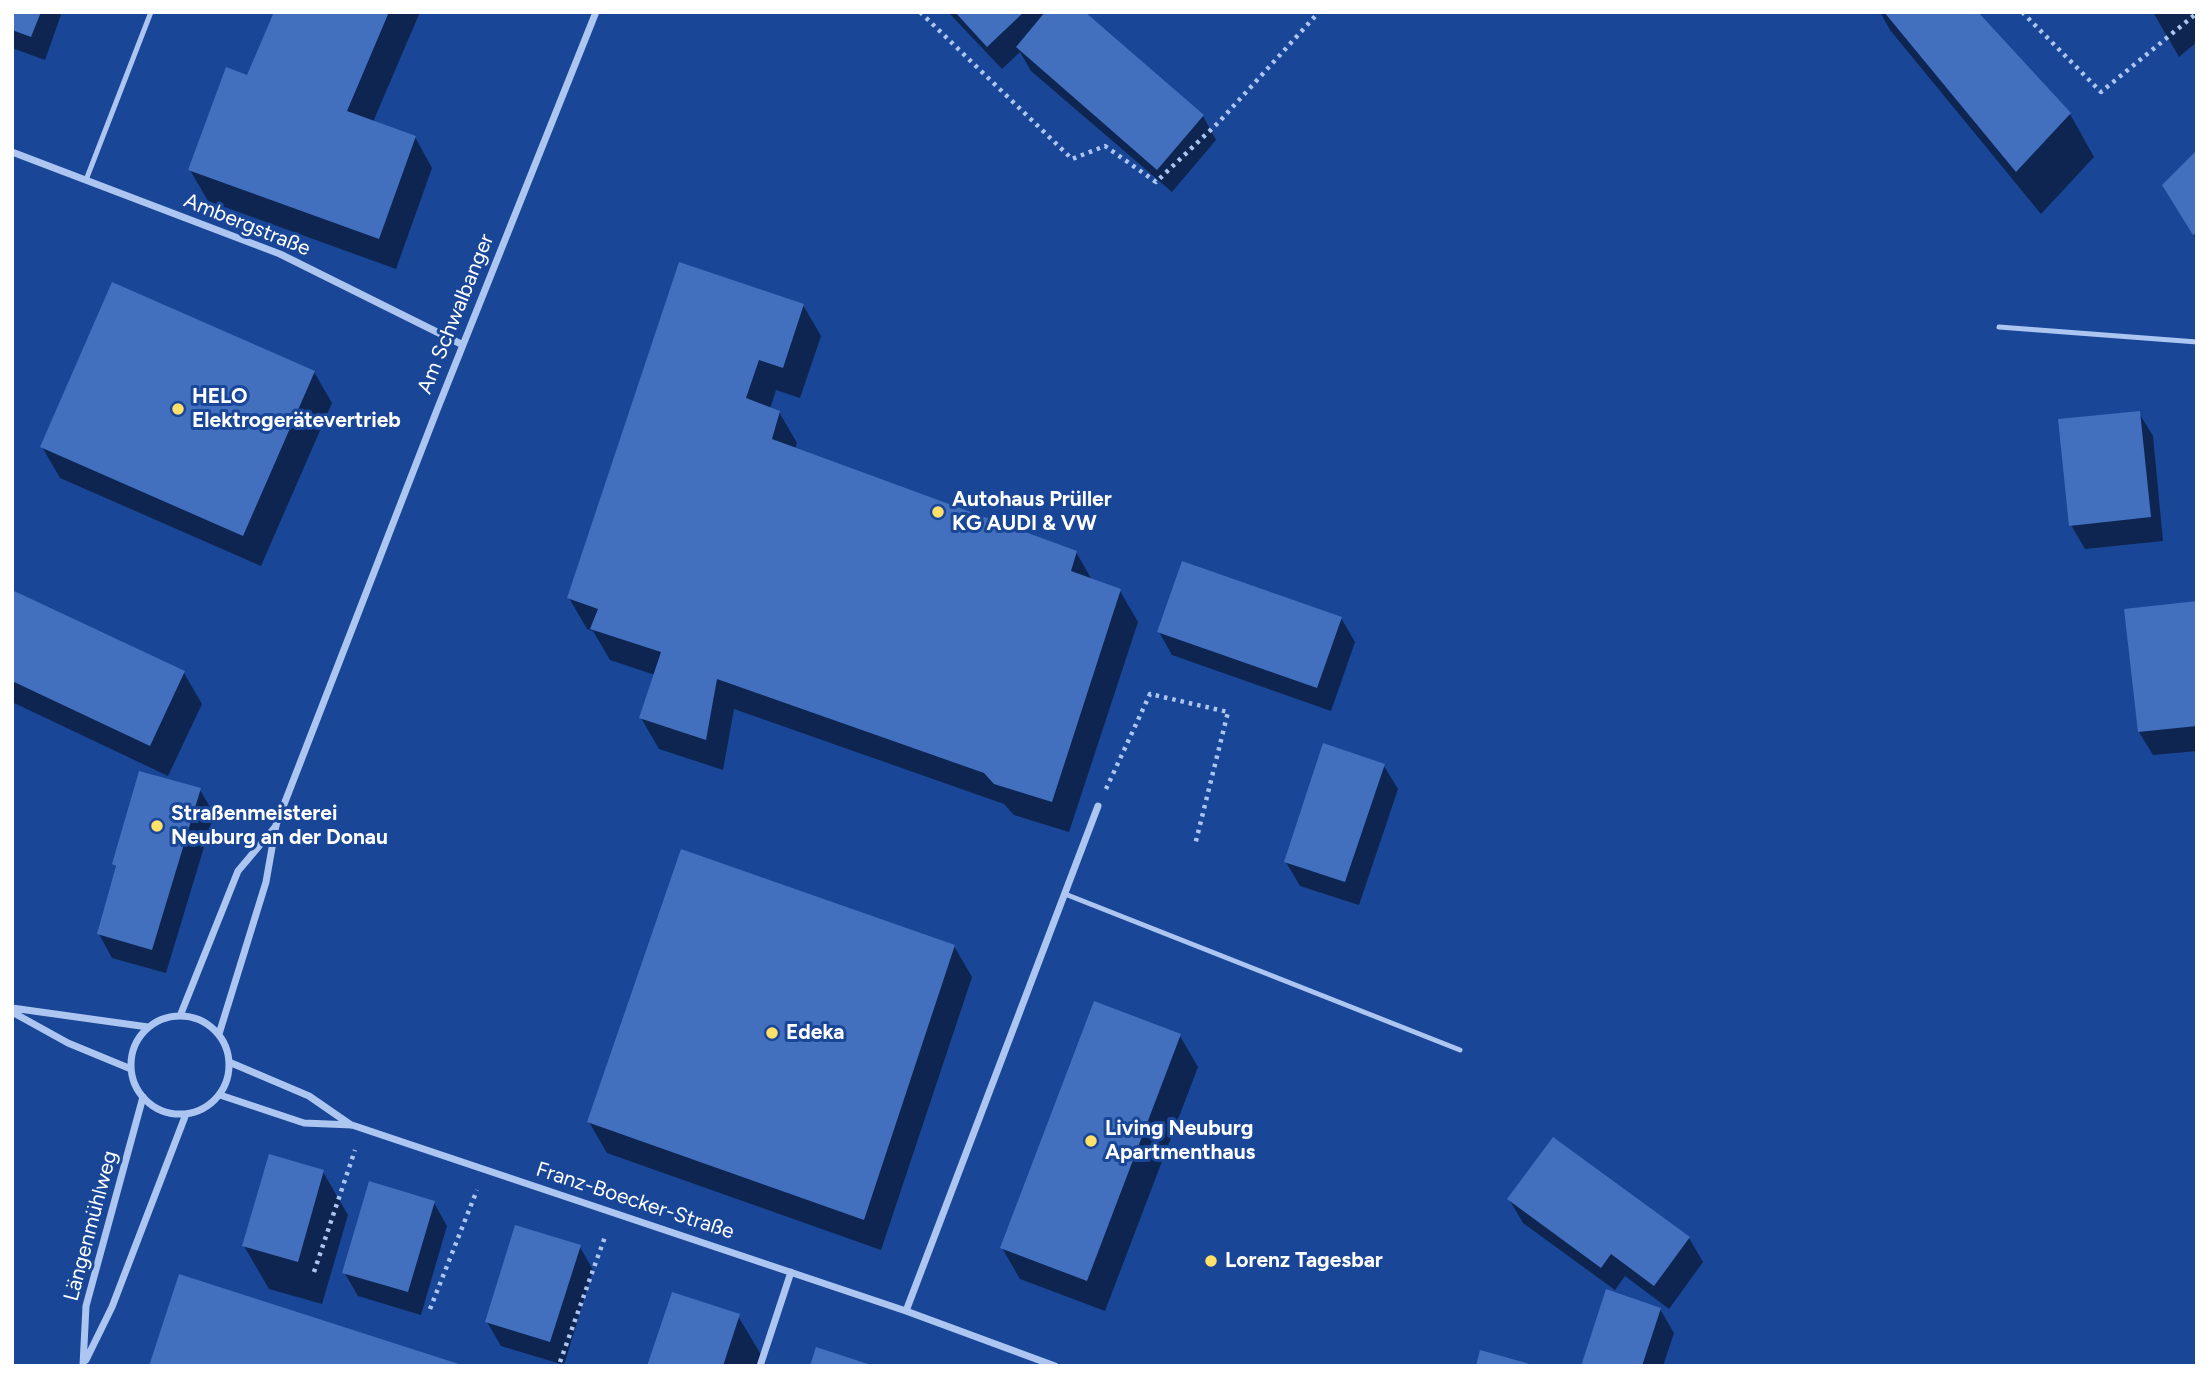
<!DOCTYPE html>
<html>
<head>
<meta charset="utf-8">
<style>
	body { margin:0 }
	#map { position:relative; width:2209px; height:1378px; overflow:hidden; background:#194697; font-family:Figtree,sans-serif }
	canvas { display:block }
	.frame { position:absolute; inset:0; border:14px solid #fff; pointer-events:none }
</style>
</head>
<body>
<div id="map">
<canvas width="2209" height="1378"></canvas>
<div class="frame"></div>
</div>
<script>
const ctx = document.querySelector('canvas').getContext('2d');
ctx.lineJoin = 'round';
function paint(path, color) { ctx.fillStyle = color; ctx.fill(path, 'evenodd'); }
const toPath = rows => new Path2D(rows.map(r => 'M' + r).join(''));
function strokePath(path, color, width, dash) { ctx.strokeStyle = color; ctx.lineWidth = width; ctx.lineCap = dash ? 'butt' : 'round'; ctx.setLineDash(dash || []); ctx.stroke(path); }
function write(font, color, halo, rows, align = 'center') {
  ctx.font = font + ' Figtree,sans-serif'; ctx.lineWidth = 6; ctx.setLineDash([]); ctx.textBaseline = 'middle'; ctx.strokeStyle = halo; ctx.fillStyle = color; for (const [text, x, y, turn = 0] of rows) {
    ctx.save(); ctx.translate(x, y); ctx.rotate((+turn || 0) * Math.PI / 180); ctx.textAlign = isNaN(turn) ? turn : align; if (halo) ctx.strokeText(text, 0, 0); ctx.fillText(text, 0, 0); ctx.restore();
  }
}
const shadow = toPath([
	[12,12,62,12,45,60,12,48],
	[276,12,420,12,373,122,415,137,432,168,396,269,208,201,190,170,248,77],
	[948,12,1083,12,1203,116,1216,140,1172,192,1031,71,1020,52,1002,69],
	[1880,12,1976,12,2070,114,2094,157,2041,214,1890,30],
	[2153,12,2197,12,2197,42,2179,57],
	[803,305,821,336,800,398,776,390,770,409,779,412,797,443,795,449,1076,552,1092,580,1120,591,1138,622,1069,832,1014,815,1004,804,734,709,723,770,659,749,641,718,655,675,610,660,593,631,587,629,569,598],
	[314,372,332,403,261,566,60,478,42,447],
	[2139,413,2153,436,2163,541,2085,549,2071,525],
	[12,592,184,673,202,704,168,776,12,702],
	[2197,603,2197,751,2153,755,2139,732],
	[1341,618,1355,642,1331,711,1172,655,1159,632],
	[1384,766,1398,789,1359,905,1300,886,1286,862],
	[200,790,214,814,166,973,112,958,99,934,117,869,114,864],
	[954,946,972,977,881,1250,607,1153,589,1122],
	[1180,1036,1198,1067,1105,1311,1020,1279,1002,1248],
	[1554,1139,1689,1238,1703,1262,1669,1309,1625,1276,1615,1290,1523,1223,1509,1199],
	[323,1172,348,1215,322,1304,269,1289,244,1246],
	[434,1203,447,1226,421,1315,358,1296,344,1272],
	[580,1247,593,1270,564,1365,501,1346,487,1322],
	[1660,1309,1674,1333,1663,1366,1582,1366],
	[738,1316,763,1358,761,1366,649,1366]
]);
const building = toPath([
	[12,12,41,12,31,37,12,30],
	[274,12,389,12,347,111,416,136,379,239,188,170,226,67,247,75],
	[955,12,1024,12,987,47],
	[1045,12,1085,12,1204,115,1157,170,1016,47],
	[1884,12,1978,12,2071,113,2016,172],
	[2197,150,2197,232,2193,235,2162,185],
	[679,262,804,304,783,368,759,360,746,398,780,411,772,439,1077,551,1071,571,1121,589,1052,802,994,784,984,773,717,679,706,740,639,718,661,652,590,629,598,609,567,598],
	[112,282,315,371,243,536,40,447],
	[2140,411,2151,517,2069,526,2058,419],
	[1182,561,1342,617,1317,688,1157,632],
	[12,590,185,671,150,746,12,681],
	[2197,601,2197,726,2138,732,2124,609],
	[1323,743,1385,764,1345,882,1284,862],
	[139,771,201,788,152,950,97,934,116,866,112,864],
	[681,849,955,945,864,1220,587,1122],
	[1094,1001,1181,1034,1087,1281,1000,1248],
	[1553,1137,1690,1237,1654,1286,1611,1254,1601,1268,1507,1199],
	[269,1154,324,1170,298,1262,242,1246],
	[369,1181,435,1201,408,1292,342,1273],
	[515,1225,581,1245,550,1342,485,1322],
	[179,1274,462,1365,462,1366,149,1366],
	[1606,1289,1661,1308,1642,1366,1581,1366],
	[672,1292,740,1314,723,1366,647,1366],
	[816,1347,871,1365,871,1366,810,1366],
	[1480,1350,1530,1364,1530,1366,1476,1366]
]);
const path = toPath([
	[920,12,1072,159,1105,146,1156,182,1219,122,1319,12],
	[2022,12,2101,92,2197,13],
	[1106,789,1150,694,1228,712,1195,845],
	[314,1272,355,1150],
	[430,1309,477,1190],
	[560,1362,606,1234]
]);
const lane = toPath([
	[86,180,151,12],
	[1999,327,2197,342],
	[1065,894,1460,1050]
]);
const street = toPath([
	[12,152,280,254,463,345],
	[12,1008,148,1027],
	[12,1012,68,1043,131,1069],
	'131 1065a49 49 0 1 1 98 0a49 49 0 1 1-98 0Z',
	[180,1016,238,871,276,826],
	[219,1034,266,882,276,825,437,410,596,12],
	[229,1062,309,1096,351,1125],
	[220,1095,304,1123,352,1125,906,1311,1055,1366],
	[906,1311,1098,806],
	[86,1360,112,1307,186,1114],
	[83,1365,86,1306,143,1097],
	[760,1366,791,1272]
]);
const markers = [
	[178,409,7,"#ffe06b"],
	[938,512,7,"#ffe06b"],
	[157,826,7,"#ffe06b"],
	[772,1033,7,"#ffe06b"],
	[1091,1141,7,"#ffe06b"],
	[1211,1261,7,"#ffe06b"]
];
const streetNames = [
	["Ambergstraße",247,225,22],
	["Am Schwalbanger",456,314,-68],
	["Franz-Boecker-Straße",635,1201,18],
	["Längenmühlweg",91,1226,-75]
];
const poiNames = [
	["HELO",192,397],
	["Elektrogerätevertrieb",192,421],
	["Autohaus Prüller",952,500],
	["KG AUDI & VW",952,524],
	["Straßenmeisterei",171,814],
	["Neuburg an der Donau",171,838],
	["Edeka",786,1033],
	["Living Neuburg",1105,1129],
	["Apartmenthaus",1105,1153],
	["Lorenz Tagesbar",1225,1261]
];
paint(shadow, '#0007');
paint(building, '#426fbe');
strokePath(path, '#acc5f1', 4.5, [3.5, 5]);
strokePath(lane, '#acc5f1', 5);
strokePath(street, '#acc5f1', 7);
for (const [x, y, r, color] of markers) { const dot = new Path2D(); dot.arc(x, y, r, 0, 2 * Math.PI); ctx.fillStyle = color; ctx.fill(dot); strokePath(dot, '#194697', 2.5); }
write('21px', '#fff', '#194697', streetNames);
write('bold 21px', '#fff', '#194697', poiNames, 'left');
</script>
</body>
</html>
